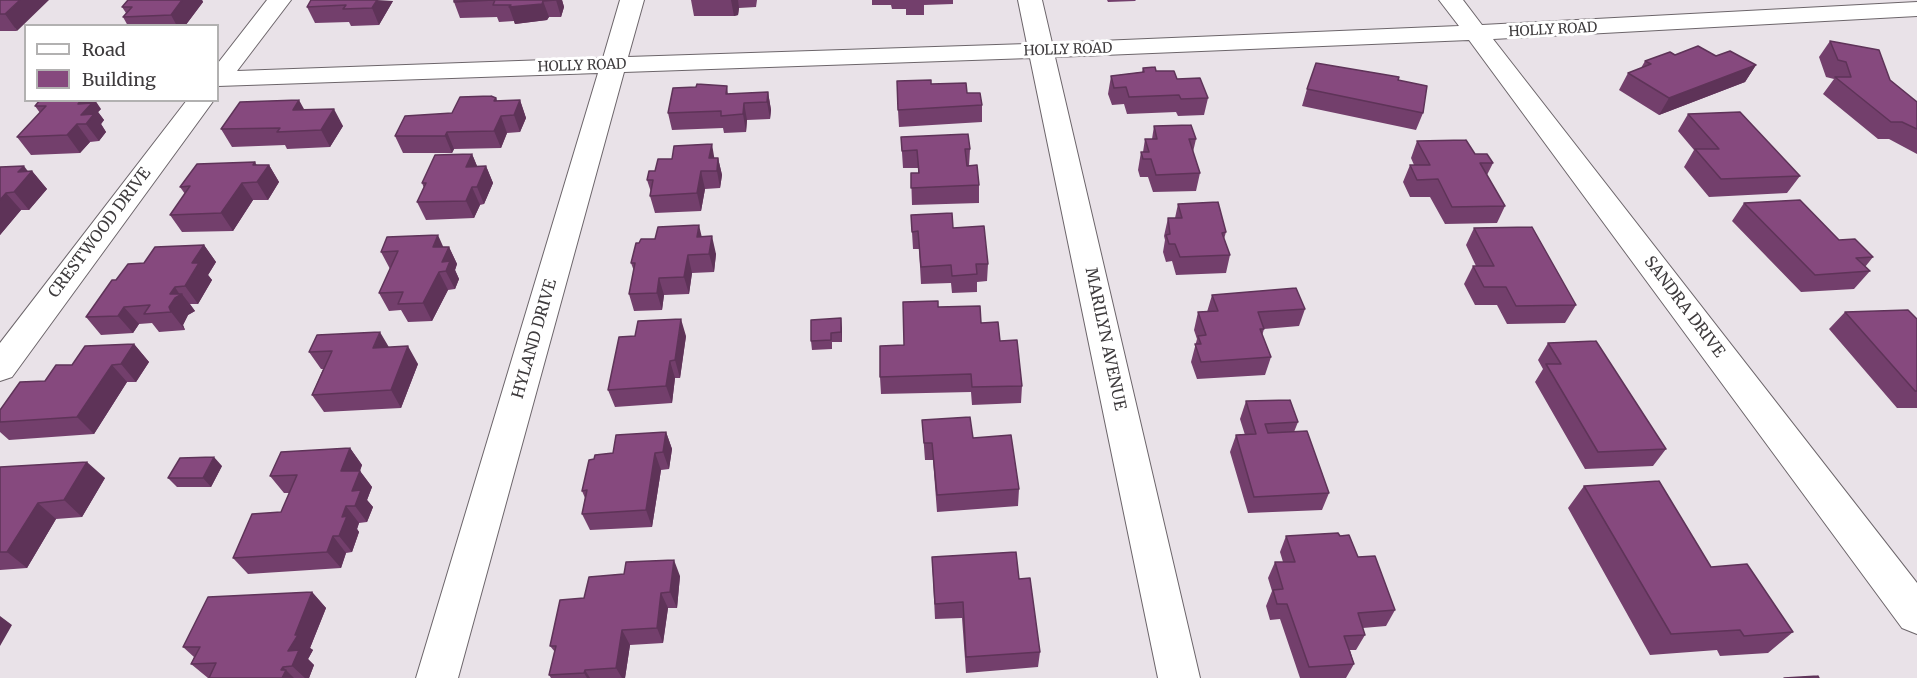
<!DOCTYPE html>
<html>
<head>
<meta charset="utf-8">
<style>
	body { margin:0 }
	#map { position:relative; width:1917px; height:678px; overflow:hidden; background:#e9e2e8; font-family:Merriweather,serif }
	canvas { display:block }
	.legend { position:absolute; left:24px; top:24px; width:195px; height:78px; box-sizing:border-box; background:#fff; border:2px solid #b2b1b1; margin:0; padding:8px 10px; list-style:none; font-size:18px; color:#3e3b3d }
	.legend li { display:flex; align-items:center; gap:12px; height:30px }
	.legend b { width:30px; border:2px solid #b2b1b1 }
</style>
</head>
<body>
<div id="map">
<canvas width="1917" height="678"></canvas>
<ul class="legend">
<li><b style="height:8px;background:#fff"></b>Road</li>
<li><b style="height:16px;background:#86497e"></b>Building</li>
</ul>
</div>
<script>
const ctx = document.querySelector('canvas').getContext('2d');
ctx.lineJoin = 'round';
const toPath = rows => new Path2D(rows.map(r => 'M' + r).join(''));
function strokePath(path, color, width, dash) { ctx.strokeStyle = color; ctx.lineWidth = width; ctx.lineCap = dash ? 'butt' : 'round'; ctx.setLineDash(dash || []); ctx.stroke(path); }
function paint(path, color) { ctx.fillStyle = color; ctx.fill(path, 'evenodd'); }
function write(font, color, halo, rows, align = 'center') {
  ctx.font = font + ' Merriweather,serif'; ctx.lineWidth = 6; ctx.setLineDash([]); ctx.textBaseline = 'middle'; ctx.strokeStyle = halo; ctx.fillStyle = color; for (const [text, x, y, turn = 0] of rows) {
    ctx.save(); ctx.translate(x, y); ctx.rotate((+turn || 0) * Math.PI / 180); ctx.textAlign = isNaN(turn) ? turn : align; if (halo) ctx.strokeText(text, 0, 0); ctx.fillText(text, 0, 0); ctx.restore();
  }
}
const street = toPath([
	[267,0,291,0,237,71,603,58,620,0,644,0,628,57,1027,44,1018,0,1042,0,1052,43,1459,26,1439,0,1463,0,1482,25,1917,2,1917,16,1493,39,1917,583,1917,634,1902,628,1469,40,1055,57,1200,678,1158,678,1030,58,624,72,458,678,416,678,598,73,218,86,218,63,267,0],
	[187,100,214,100,12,377,0,381,0,343,187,100]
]);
const wall = toPath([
	[0,0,17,31,0,31],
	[128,0,202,0,203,2,185,26,128,26,123,17,126,13,122,7],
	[454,0,562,0,564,7,561,17,549,17,547,20,515,24,514,21,499,22,497,17,460,18,454,2],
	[691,0,757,0,756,7,739,8,738,15,734,16,694,16],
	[872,0,953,0,953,4,924,5,924,15,906,15,906,9,892,9,891,5,872,5],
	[1107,0,1136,0,1135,1,1108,2],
	[393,1,379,25,351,26,349,22,315,23,307,7],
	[1830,41,1890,80,1917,102,1917,154,1889,139,1878,139,1823,94,1834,79,1826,77,1819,57],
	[1675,55,1716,56,1756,65,1745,82,1659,115,1619,90,1628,73,1641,68,1645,61],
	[1143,68,1156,71,1177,79,1208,98,1204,115,1178,116,1176,112,1127,114,1124,104,1112,105,1108,94,1111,76,1142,72],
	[1398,80,1423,113,1416,130,1302,106,1307,89],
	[931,84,967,93,982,105,982,122,899,127,898,110],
	[727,86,728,94,768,92,771,110,770,119,747,120,746,132,724,133,723,128,672,130,668,113],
	[496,98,497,101,520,100,526,118,520,132,507,133,501,148,454,149,452,153,403,153,395,136],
	[40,100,101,109,98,112,104,120,101,124,106,132,99,141,90,142,80,153,31,155,17,137,40,113,35,106],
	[304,110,343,126,330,147,287,149,285,145,232,147,221,129],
	[1688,114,1800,176,1787,193,1709,197,1684,167,1694,150,1678,131],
	[1154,126,1196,139,1193,152,1200,173,1196,191,1153,192,1148,177,1140,177,1138,170,1141,152,1143,152,1145,139,1152,139],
	[901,137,970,149,969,166,979,185,979,203,912,205,911,173,918,173,918,168,903,168],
	[1417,141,1475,154,1493,163,1487,175,1505,206,1497,223,1445,224,1430,197,1410,197,1403,182,1410,165,1414,165,1411,158],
	[472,154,477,166,486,166,493,183,484,204,480,205,474,218,426,220,417,202,424,188,422,183],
	[715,158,718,158,722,175,720,188,705,189,701,211,655,213,650,196,651,192,647,180,655,171],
	[256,165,269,165,279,182,268,200,253,200,233,231,182,232,170,215,185,194,180,187],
	[0,167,28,171,32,171,47,189,29,210,21,210,0,235],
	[1744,203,1839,240,1873,257,1865,267,1870,271,1854,289,1801,292,1732,221],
	[1178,204,1226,232,1224,239,1230,255,1226,273,1176,275,1172,261,1166,262,1163,252,1165,240,1164,236,1168,218,1175,218],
	[911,215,953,228,988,264,987,281,977,282,977,292,952,293,951,283,921,284,919,249,913,249],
	[1474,228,1576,305,1565,323,1507,324,1497,305,1475,305,1464,284,1473,266,1476,266,1466,245],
	[702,237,716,254,714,272,692,273,689,294,664,295,662,310,634,311,629,294,634,271,631,263],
	[204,245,216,262,208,275,212,280,198,304,190,304,195,311,188,315,183,325,185,330,159,332,152,323,139,324,133,333,101,335,86,317,116,280,144,263],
	[449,247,457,264,455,270,459,279,455,289,448,290,432,321,408,322,401,310,389,311,379,293,390,269,381,252],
	[1212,295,1305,309,1299,326,1264,329,1262,336,1271,357,1265,375,1197,379,1191,362,1197,339,1194,330,1198,312,1207,312],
	[938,307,981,323,1000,341,1022,386,1021,403,972,405,971,392,881,394,880,377,904,345],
	[1845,312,1917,319,1917,408,1897,408,1829,329],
	[842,328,842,342,832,342,832,349,812,350,811,341],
	[686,336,680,378,675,378,672,403,615,407,608,390],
	[1548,343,1666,449,1653,466,1585,469,1535,382,1543,369,1538,360],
	[134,344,149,362,136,382,127,382,94,434,9,440,0,432,0,410,45,381,72,365],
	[389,347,418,364,401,408,324,412,312,395,323,369,321,369,309,352],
	[1246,401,1298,422,1294,432,1329,493,1322,510,1248,513,1230,452,1236,435,1245,435,1240,419],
	[922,420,973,438,1019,489,1018,506,937,512,933,460,925,460],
	[666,432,672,449,669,469,661,470,652,527,590,530,582,514,585,498,582,491,594,459,613,453],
	[350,448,362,465,360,471,372,487,367,500,373,507,367,522,359,523,357,529,359,532,352,552,346,553,341,568,248,574,233,558,281,512,290,493,284,493,270,476],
	[222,466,211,487,177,487,168,478],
	[0,467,105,478,82,517,56,519,27,568,0,570],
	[1584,486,1711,567,1793,632,1768,653,1720,656,1717,650,1650,655,1568,508],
	[1286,536,1340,536,1358,557,1395,610,1386,626,1363,628,1365,635,1356,650,1350,650,1354,664,1346,678,1300,678,1280,619,1270,620,1266,606,1272,591,1268,578,1275,562,1283,562,1280,552],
	[932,557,1019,579,1040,652,1038,667,966,673,962,618,935,619],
	[680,576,677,608,668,608,663,643,630,645,625,678,551,678,549,675,555,652,550,646,584,598],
	[312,592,326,608,310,648,313,650,308,659,314,665,309,678,208,678,191,664,194,657,183,647]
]);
const shadedWall = toPath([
	[20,0,49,0,17,31,5,14],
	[182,0,202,0,203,2,185,26,177,26,171,15],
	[377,0,393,1,379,25,372,8],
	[556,0,562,0,564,7,561,17],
	[731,0,738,0,739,8,738,15,734,16],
	[543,1,549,17,547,20,515,24,509,7],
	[1756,65,1745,82,1659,115,1669,98],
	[768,92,771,110,770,119,767,102],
	[496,98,502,115,501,116,507,133,501,148,494,131,494,101],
	[81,100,95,100,101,109,98,112,104,120,101,124,106,132,99,141,86,124,81,115,78,104],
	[299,100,309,118,293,110],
	[520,100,526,118,520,132,514,115],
	[744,103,747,120,746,132,743,114],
	[334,109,343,126,330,147,321,130],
	[77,124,90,142,80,153,67,135],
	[447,132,454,149,452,153,445,136],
	[712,144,715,162,709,158],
	[472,154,479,171,466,167],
	[718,158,722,175,720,188,717,171],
	[255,162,262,175,269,165,279,182,268,200,257,182,253,165],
	[24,166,30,174,32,171,47,189,29,210,14,192,18,172],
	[486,166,493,183,484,204,477,187],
	[701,171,705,189,701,211,697,193],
	[242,183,253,200,233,231,221,213],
	[472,187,480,205,474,218,466,201],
	[6,193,21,210,0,235,0,200],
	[699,225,703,242,697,237],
	[438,235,446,253,449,247,457,264,455,270,459,279,455,289,433,247],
	[712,236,716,254,714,272,709,254],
	[204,245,216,262,208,275,212,280,198,304,185,286,192,263],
	[688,255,692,273,689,294,684,277],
	[439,272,448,290,432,321,423,303],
	[659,278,664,295,662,310,657,293],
	[175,287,180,295,182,294,195,311,188,315,183,325,185,330,171,312,169,307,170,294],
	[124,307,139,324,133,333,118,316],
	[841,318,842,328,842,342,841,332],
	[681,319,686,336,680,378,675,360],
	[380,332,390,349,373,348],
	[134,344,149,362,136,382,121,364],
	[408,346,418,364,401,408,391,390],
	[670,361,675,378,672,403,666,386],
	[112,365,127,382,94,434,77,417],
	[666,432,672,449,669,469,663,452],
	[350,448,362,465,353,488,341,471],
	[655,453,661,470,652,527,646,510],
	[214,457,222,466,211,487,203,478],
	[87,462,105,478,82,517,64,500],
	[360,471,372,487,367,500,373,507,367,522,355,506,352,491],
	[38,503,56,519,27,568,7,552],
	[346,506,359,523,357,529,359,532,352,552,339,536,342,517],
	[333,536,346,553,341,568,327,552],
	[674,560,680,576,677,608,670,592],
	[312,592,326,608,310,648,313,650,308,659,314,665,309,678,305,678,292,666,288,651],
	[661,593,668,608,663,643,657,628],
	[0,616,12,625,0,646],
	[622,630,630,645,625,678,622,678,616,668],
	[283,667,294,678,282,678,281,670],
	[585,670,590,678,587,678,584,673]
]);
const building = toPath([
	[0,0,20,0,5,14,0,14,0,0],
	[128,0,182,0,171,15,123,17,132,7,122,7,128,0],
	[311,0,377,0,372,8,343,9,346,5,307,7,311,0],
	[454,0,494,0,454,2,454,0],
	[495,0,556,0,543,1,542,4,509,7,511,5,493,5,495,0],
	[1830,41,1879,50,1890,80,1917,102,1917,129,1902,122,1891,122,1835,77,1851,77,1846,62,1838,60,1830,41],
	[1698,46,1716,56,1730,51,1756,65,1669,98,1628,73,1651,64,1645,61,1670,52,1675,55,1698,46],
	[1316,63,1399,77,1398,80,1427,86,1423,113,1307,89,1316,63],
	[1155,67,1156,71,1174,71,1177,79,1200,78,1208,98,1181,99,1179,95,1129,97,1126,87,1114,88,1111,76,1144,72,1143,68,1155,67],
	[931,80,931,84,966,83,967,93,980,93,982,105,898,110,897,81,931,80],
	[697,84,727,86,726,94,768,92,767,102,744,103,743,114,721,116,721,111,668,113,673,88,696,87,697,84],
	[491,96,496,98,494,101,520,100,514,115,501,116,494,131,447,132,445,136,395,136,405,116,452,113,460,97,491,96],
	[40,100,81,100,78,104,92,103,81,115,94,114,86,124,77,124,67,135,17,137,46,106,35,106,40,100],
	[299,100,293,110,334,109,321,130,277,132,280,128,221,129,240,102,299,100],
	[1740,112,1800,176,1721,179,1695,149,1719,149,1688,114,1740,112],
	[1191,125,1196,139,1189,139,1200,173,1156,175,1151,159,1143,159,1141,152,1149,152,1145,139,1157,139,1154,126,1191,125],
	[968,134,970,149,965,149,967,166,977,165,979,185,911,188,911,173,919,173,917,150,902,151,901,137,968,134],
	[1466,140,1475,154,1487,154,1493,163,1480,163,1505,206,1452,207,1438,179,1417,180,1410,165,1430,165,1417,141,1466,140],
	[712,144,709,158,718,158,717,171,701,171,697,193,650,196,653,180,647,180,649,171,655,171,658,159,672,159,674,146,712,144],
	[472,154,466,167,486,166,477,187,472,187,466,201,417,202,426,183,422,183,435,155,472,154],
	[255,162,253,165,269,165,257,182,242,183,221,213,170,215,190,186,180,187,197,164,255,162],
	[24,166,18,172,32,171,14,192,6,193,0,200,0,167,24,166],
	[1800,200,1839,240,1855,239,1873,257,1856,258,1870,271,1815,275,1744,203,1800,200],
	[1218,202,1226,232,1222,233,1230,255,1180,257,1175,244,1169,244,1166,235,1170,234,1168,218,1182,218,1178,204,1218,202],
	[952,213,953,228,984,226,988,264,976,264,977,274,952,276,951,265,921,267,918,231,912,232,911,215,952,213],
	[699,225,697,237,712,236,709,254,688,255,684,277,659,278,657,293,629,294,635,263,631,263,636,243,639,243,641,239,655,239,658,227,699,225],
	[1532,227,1576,305,1516,306,1506,287,1484,287,1473,266,1494,266,1474,228,1532,227],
	[438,235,433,247,449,247,442,262,450,261,446,271,439,272,423,303,398,304,403,292,379,293,398,251,381,252,387,237,438,235],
	[204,245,192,263,199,263,185,286,175,287,170,294,182,294,175,298,169,307,171,312,144,314,150,305,124,307,118,316,86,317,112,280,116,280,128,264,144,263,155,247,204,245],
	[1296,288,1305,309,1258,312,1264,329,1260,329,1271,357,1201,362,1195,344,1201,344,1198,336,1206,335,1198,312,1218,311,1212,295,1296,288],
	[938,301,938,307,980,306,981,323,998,322,1000,341,1017,340,1022,386,972,387,971,374,880,377,880,346,904,345,903,302,938,301],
	[1908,310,1917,319,1917,391,1915,391,1845,312,1908,310],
	[841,318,841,332,831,333,831,340,811,341,811,320,841,318],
	[681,319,675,360,670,361,666,386,608,390,619,337,635,336,638,321,681,319],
	[380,332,373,348,408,346,391,390,312,395,332,351,309,352,317,335,380,332],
	[1596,341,1666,449,1598,452,1546,364,1561,364,1548,343,1596,341],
	[134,344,121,364,112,365,77,417,0,422,0,410,20,382,45,381,56,365,72,365,85,346,134,344],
	[1290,400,1298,422,1265,424,1268,433,1307,431,1329,493,1254,497,1236,435,1256,434,1246,401,1290,400],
	[970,417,973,438,1011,435,1019,489,937,495,932,443,924,443,922,420,970,417],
	[666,432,663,452,655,453,646,510,582,514,587,490,582,491,589,460,594,459,595,455,613,453,616,435,666,432],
	[350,448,341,471,360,471,352,491,361,490,355,506,346,506,342,517,347,516,339,536,333,536,327,552,233,558,252,514,281,512,297,475,270,476,281,452,350,448],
	[214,457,203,478,168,478,180,458,214,457],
	[87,462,64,500,38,503,7,552,0,552,0,467,87,462],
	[1659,481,1711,567,1747,564,1793,632,1744,636,1740,630,1671,634,1584,486,1659,481],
	[1338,533,1340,536,1349,535,1358,557,1375,556,1395,610,1358,613,1365,635,1344,636,1354,664,1309,667,1287,604,1277,604,1273,590,1283,589,1275,562,1295,562,1286,536,1338,533],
	[1016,552,1019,579,1030,578,1040,652,966,657,963,602,935,604,932,557,1016,552],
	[674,560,670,592,661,593,657,628,622,630,616,668,585,670,584,673,549,675,556,646,550,646,560,600,584,598,589,577,624,574,626,562,674,560],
	[312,592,295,635,298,635,288,651,299,650,292,666,283,667,281,670,286,670,282,678,209,678,216,663,191,664,200,647,183,647,208,597,312,592],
	[1818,676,1819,678,1784,678,1818,676]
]);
const farStreetnames = [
	["HOLLY ROAD",1553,30,-3],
	["HOLLY ROAD",1068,50,-2],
	["HOLLY ROAD",582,66,-2]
];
const streetNames = [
	["CRESTWOOD DRIVE",100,233,-53],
	["SANDRA DRIVE",1684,307,53],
	["HYLAND DRIVE",535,339,-74],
	["MARILYN AVENUE",1105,339,78]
];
strokePath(street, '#6c656a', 2);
paint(street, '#fff');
paint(wall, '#733f6c');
paint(shadedWall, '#5e3358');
paint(building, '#86497e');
strokePath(building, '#5e3358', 1.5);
write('14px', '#3e3b3d', '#fff', farStreetnames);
write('16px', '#3e3b3d', '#fff', streetNames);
</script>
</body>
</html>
